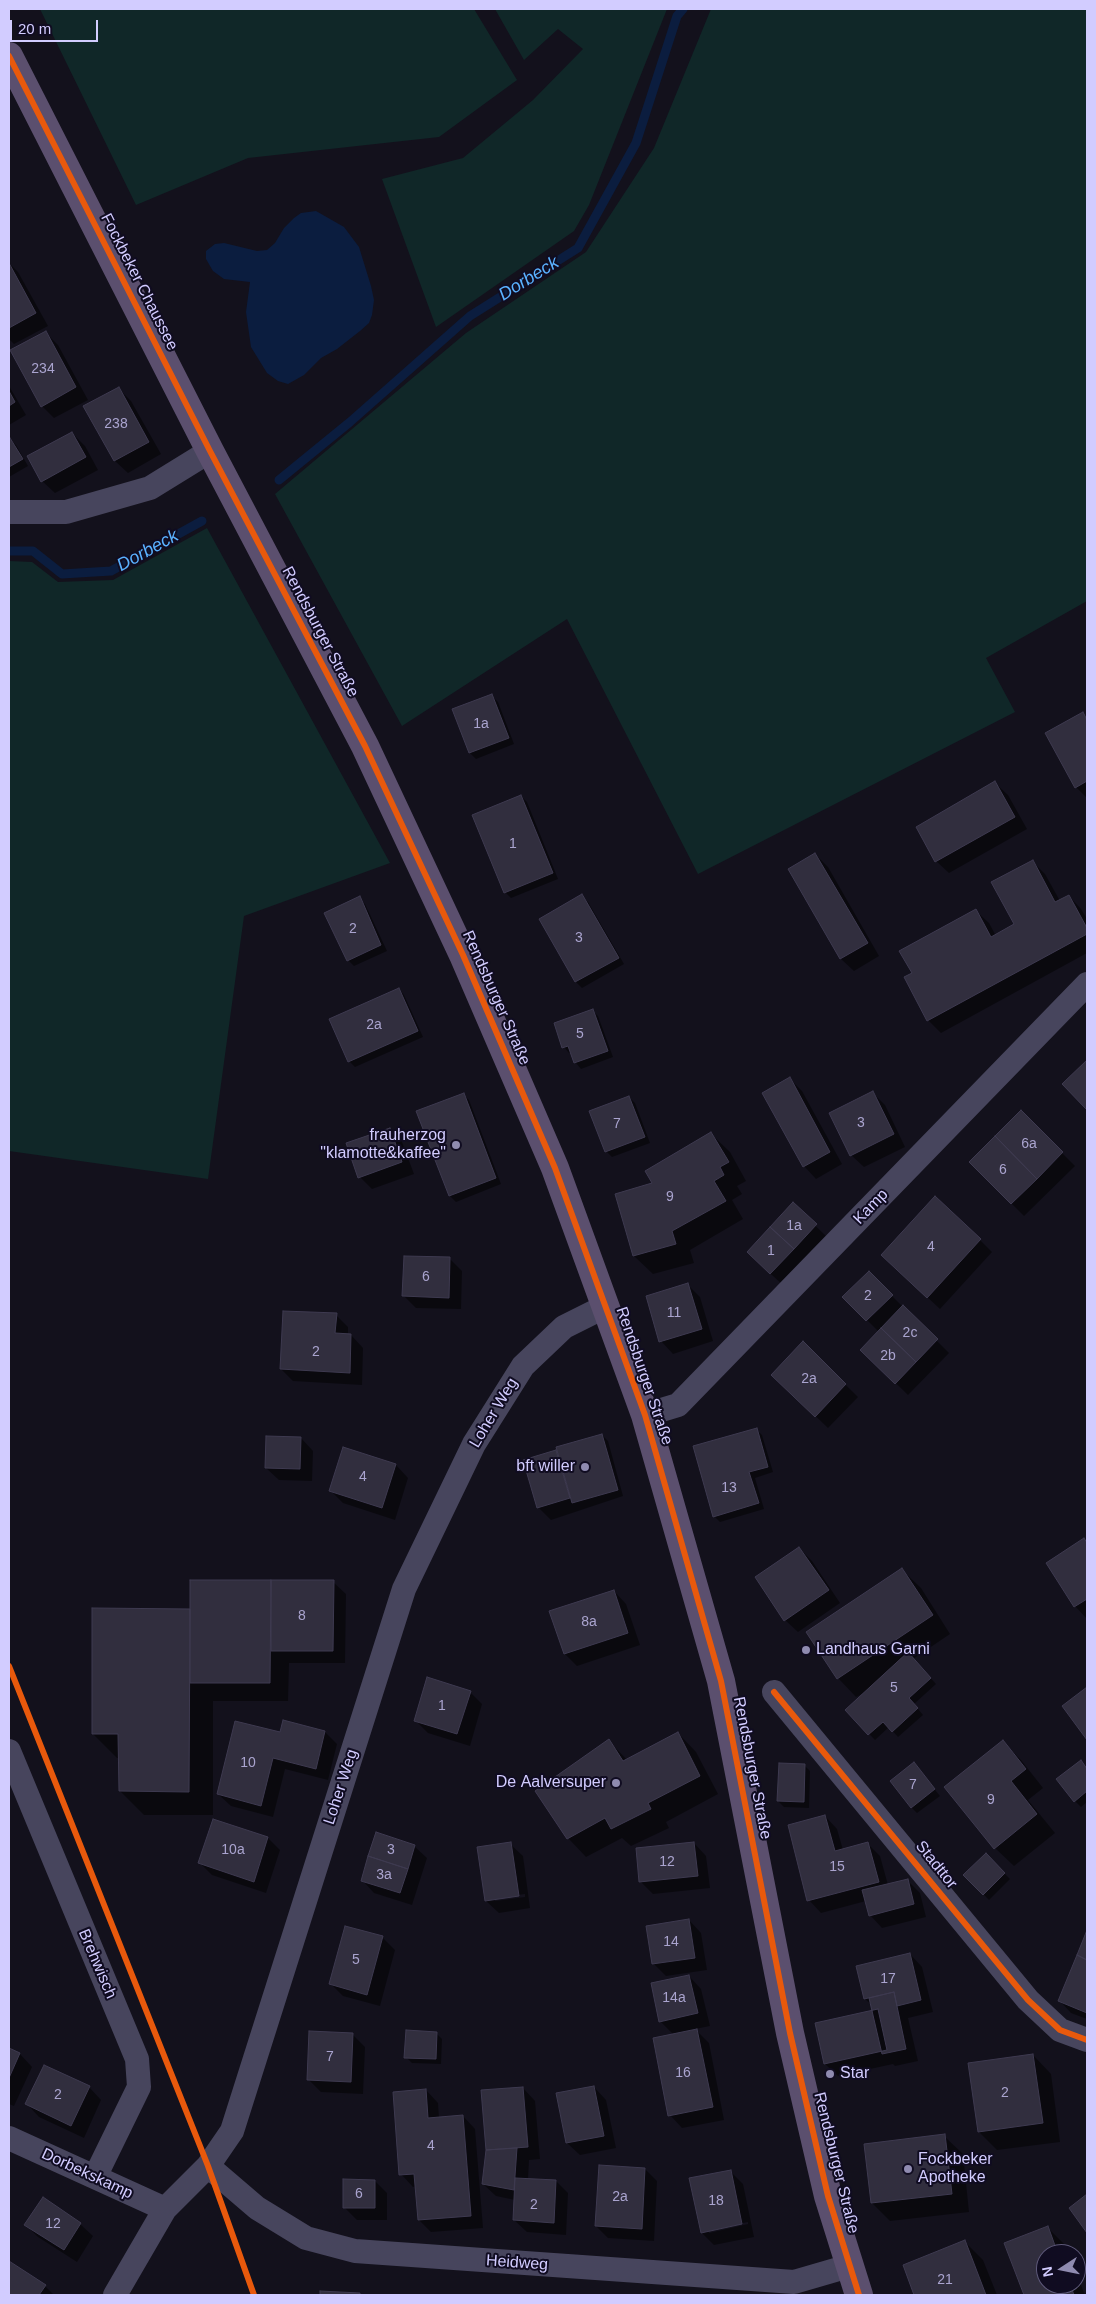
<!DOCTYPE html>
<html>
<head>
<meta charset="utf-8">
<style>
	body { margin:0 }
	#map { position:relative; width:1096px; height:2304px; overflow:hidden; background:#13111c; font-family:Arial,sans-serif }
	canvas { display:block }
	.frame { position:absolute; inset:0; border:10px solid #d2ccff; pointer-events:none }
	.north { position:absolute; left:1036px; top:2244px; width:50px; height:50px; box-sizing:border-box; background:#100c21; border:1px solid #5e597a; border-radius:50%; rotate:259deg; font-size:14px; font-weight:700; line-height:20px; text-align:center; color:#d2ccff }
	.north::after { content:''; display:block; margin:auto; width:18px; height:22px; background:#8f8bb0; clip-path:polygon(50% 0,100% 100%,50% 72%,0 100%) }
	.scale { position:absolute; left:10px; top:20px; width:88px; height:22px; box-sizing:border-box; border:2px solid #d2ccff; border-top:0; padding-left:6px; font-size:15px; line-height:18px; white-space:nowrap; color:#d2ccff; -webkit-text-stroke:4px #100c21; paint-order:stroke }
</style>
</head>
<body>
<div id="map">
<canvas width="1096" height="2304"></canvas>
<div class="frame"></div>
<div class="north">N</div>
<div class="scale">20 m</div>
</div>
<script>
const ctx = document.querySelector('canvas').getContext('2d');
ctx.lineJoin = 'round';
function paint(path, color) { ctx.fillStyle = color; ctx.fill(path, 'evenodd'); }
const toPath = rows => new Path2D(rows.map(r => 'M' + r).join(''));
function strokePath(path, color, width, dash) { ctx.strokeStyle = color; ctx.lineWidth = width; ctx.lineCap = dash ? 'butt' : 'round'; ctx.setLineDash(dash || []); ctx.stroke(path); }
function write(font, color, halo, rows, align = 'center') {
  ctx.font = font + ' Arial,sans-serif'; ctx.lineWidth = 4; ctx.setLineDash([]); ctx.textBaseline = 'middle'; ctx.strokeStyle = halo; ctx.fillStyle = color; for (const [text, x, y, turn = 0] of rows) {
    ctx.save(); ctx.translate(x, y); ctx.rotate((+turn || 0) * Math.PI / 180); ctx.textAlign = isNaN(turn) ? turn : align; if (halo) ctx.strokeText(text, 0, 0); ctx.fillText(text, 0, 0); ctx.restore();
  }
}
const green = toPath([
	[40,9,474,9,517,80,439,137,248,158,136,205],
	[495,9,667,9,589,205,574,231,436,327,382,179,463,158,533,100,583,49,558,29,524,60],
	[711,9,1087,9,1087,601,986,658,1015,712,698,874,567,619,402,726,275,494,466,333,586,252,654,148],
	[207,528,390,863,244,916,208,1179,9,1151,9,561,32,562,58,582,113,580]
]);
const water = toPath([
	[316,211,344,227,359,247,371,286,374,300,372,315,369,323,360,331,337,349,321,358,304,375,288,384,278,381,267,373,251,347,246,312,250,282,224,279,213,271,206,259,206,251,215,244,224,243,257,251,267,250,275,243,284,228,294,218,301,213]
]);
const shadow = toPath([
	[9,263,18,272,48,326,14,344,9,339],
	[46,333,58,345,88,400,54,418,42,406],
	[9,386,26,415,9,425],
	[118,388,131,401,161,454,128,473,115,461,85,407],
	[72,433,85,446,98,470,55,493,42,481],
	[10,439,16,445,28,466,9,477],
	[492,696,498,702,514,744,476,759,470,753,454,710],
	[1083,713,1087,718,1087,798,1076,787],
	[995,783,1008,795,1027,829,949,873,936,861],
	[521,796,527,802,558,879,511,898,505,892],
	[815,854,828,867,879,956,854,971,841,959,789,869],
	[1032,861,1045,874,1060,901,1069,896,1081,909,1087,919,1087,953,941,1033,928,1020,976,911,989,923,996,936,1016,925],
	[582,896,588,902,624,964,582,988,576,982,541,919],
	[359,898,365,904,387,951,354,966,348,960],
	[399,989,404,995,423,1037,355,1067,349,1061],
	[592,1010,598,1016,613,1057,581,1069,576,1063,572,1052,569,1053,564,1047],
	[790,1079,802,1091,842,1164,816,1179,804,1166],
	[873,1093,885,1105,905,1147,864,1167,851,1155],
	[463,1094,469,1100,501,1184,456,1202,450,1196,418,1112],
	[629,1097,635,1103,650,1143,612,1157,606,1151],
	[1021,1112,1075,1166,1024,1216,970,1162],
	[390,1129,402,1142,414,1174,372,1189,360,1177],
	[711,1134,730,1152,746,1181,737,1186,742,1194,732,1200,743,1219,690,1250,694,1263,653,1274,634,1256,617,1195,653,1184],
	[793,1204,828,1238,784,1286,761,1265],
	[980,1240,992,1252,940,1309,895,1267],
	[450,1259,462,1271,461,1309,416,1308,403,1295],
	[869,1273,949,1353,908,1395,862,1350,879,1332,844,1297],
	[688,1285,700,1297,713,1341,673,1354,661,1341],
	[336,1315,348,1327,348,1335,351,1335,363,1348,362,1385,293,1381,281,1369],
	[803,1343,858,1397,828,1428,773,1375],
	[756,1429,762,1435,773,1472,755,1478,764,1509,720,1522,714,1516],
	[602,1435,608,1441,623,1496,551,1520,538,1507,556,1452,559,1455],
	[301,1438,313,1451,312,1481,279,1480,266,1468],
	[396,1465,408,1478,395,1520,343,1503,330,1490],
	[1084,1540,1087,1543,1087,1619,1075,1606],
	[799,1548,812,1561,840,1603,798,1632,785,1620],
	[902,1570,921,1588,950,1634,913,1659,936,1684,914,1704,923,1715,898,1737,889,1727,875,1740,846,1710,866,1692,856,1697,838,1678],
	[191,1581,333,1582,346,1594,345,1663,289,1663,288,1701,213,1701,213,1815,144,1815,120,1791,120,1758,117,1758,93,1734,93,1610,191,1610],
	[614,1591,626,1604,640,1645,577,1666,565,1654],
	[470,1692,482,1704,470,1746,428,1733,415,1720],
	[284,1721,325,1732,337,1744,328,1780,285,1769,273,1817,231,1806,218,1794,281,1734],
	[678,1733,696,1752,718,1794,666,1822,669,1828,631,1846,622,1838,586,1857,568,1838,609,1741,627,1760],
	[1003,1742,1021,1760,1043,1788,1028,1800,1055,1833,1014,1866,995,1848],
	[1080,1762,1087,1769,1087,1802,1081,1807,1075,1801],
	[914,1764,940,1796,917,1813,911,1807],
	[804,1765,810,1771,809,1808,784,1807,778,1801],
	[825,1816,837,1829,843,1850,868,1844,880,1856,888,1885,907,1880,920,1893,926,1917,882,1928,870,1915,866,1901,821,1913,809,1900],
	[213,1820,268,1838,280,1850,266,1893,212,1875,200,1863],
	[694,1843,706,1856,710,1888,653,1894,641,1882],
	[510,1844,523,1856,530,1908,499,1913,486,1901],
	[525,1894,525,1897,495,1901,495,1898],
	[414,1846,427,1858,412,1905,374,1893,362,1880],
	[986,1855,1010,1879,989,1900,965,1875],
	[689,1920,701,1933,707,1970,666,1976,654,1964,648,1927],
	[1087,1933,1087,2019,1071,2013,1059,2000],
	[382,1937,395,1950,380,2006,343,1996,331,1984],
	[910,1954,922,1967,933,2012,908,2018,918,2061,895,2066,893,2064,838,2076,825,2064,873,2012,872,2005,865,1999],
	[689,1976,701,1989,710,2026,695,2029,709,2043,724,2120,682,2128,670,2115,674,2035,660,2021],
	[436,2033,442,2039,441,2064,412,2063,406,2057],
	[353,2035,365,2047,363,2094,321,2092,308,2079],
	[9,2049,20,2054,32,2067,14,2106,9,2104],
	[1033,2055,1051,2074,1060,2142,997,2150,979,2132],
	[89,2087,101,2100,84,2138,39,2117,27,2104],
	[594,2087,606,2100,616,2148,580,2155,567,2143,558,2094],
	[523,2088,535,2101,540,2159,529,2160,528,2179,556,2181,568,2193,566,2235,527,2232,514,2220,515,2200,496,2196,483,2184,487,2150,482,2092],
	[426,2090,438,2103,439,2118,463,2116,475,2129,483,2228,431,2232,419,2220,416,2186,413,2187,401,2174],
	[944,2136,963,2154,969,2212,890,2221,872,2203],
	[645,2169,657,2181,654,2241,608,2238,596,2226],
	[730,2171,743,2184,754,2237,714,2245,702,2233],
	[748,2222,748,2224,709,2233,709,2230],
	[375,2181,387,2193,387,2220,357,2220,344,2207],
	[80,2224,93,2236,77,2262,38,2237,26,2225],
	[1047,2227,1066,2246,1069,2254,1046,2254,1046,2284,1076,2284,1076,2273,1085,2295,1026,2295,1006,2244],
	[965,2242,983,2260,997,2295,916,2295,904,2266],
	[9,2262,45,2286,54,2295,9,2295]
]);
const stream = toPath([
	[279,480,350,422,470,316,578,248,636,143,677,16,683,9],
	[9,551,33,551,62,574,111,571,202,521]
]);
const building = toPath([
	[9,263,36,313,9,328,9,263],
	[46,331,76,387,41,407,10,350,46,331],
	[119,387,149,442,114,461,83,406,119,387],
	[9,391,15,402,9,406,9,391],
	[72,432,86,457,41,482,27,456,72,432],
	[10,438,23,459,9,467,9,439,10,438],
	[492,694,509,738,469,753,452,709,492,694],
	[1083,712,1087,720,1087,781,1075,788,1045,733,1083,712],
	[995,781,1015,817,935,862,916,827,995,781],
	[521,795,553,873,504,893,472,815,521,795],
	[815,853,868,943,840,959,788,869,815,853],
	[1033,860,1055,902,1069,895,1087,928,1087,934,927,1021,904,977,912,973,899,951,976,909,991,937,1014,924,991,882,1033,860],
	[582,894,619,958,575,982,539,919,582,894],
	[360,896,381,945,347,961,324,913,360,896],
	[399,988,418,1031,348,1062,329,1019,399,988],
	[593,1009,608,1051,574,1063,568,1046,562,1048,554,1023,593,1009],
	[1087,1060,1087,1110,1062,1084,1087,1060],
	[790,1077,830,1152,803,1167,762,1093,790,1077],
	[873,1091,894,1134,850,1156,829,1113,873,1091],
	[464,1093,496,1178,449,1196,416,1111,464,1093],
	[629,1096,645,1137,605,1152,589,1111,629,1096],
	[1021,1110,1063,1152,1037,1179,995,1136,1021,1110],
	[390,1128,402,1162,358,1178,346,1143,390,1128],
	[711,1132,729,1162,720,1167,724,1175,714,1181,726,1201,672,1231,676,1244,633,1256,615,1194,652,1183,645,1171,711,1132],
	[995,1136,1037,1179,1011,1204,969,1162,995,1136],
	[935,1196,981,1239,927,1298,881,1255,935,1196],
	[793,1202,817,1224,794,1249,770,1227,793,1202],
	[770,1227,794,1249,770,1274,747,1252,770,1227],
	[404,1256,450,1257,449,1298,402,1296,404,1256],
	[869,1271,893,1295,866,1321,842,1297,869,1271],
	[688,1283,702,1329,659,1342,646,1296,688,1283],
	[903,1305,938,1339,916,1362,881,1328,903,1305],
	[283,1311,337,1313,335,1333,351,1334,350,1373,280,1369,283,1311],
	[881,1328,916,1362,895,1384,860,1350,881,1328],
	[803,1341,846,1384,815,1417,771,1375,803,1341],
	[757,1428,768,1467,749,1472,759,1503,713,1517,693,1446,757,1428],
	[602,1434,618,1490,572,1503,556,1447,602,1434],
	[266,1436,301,1437,300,1469,265,1468,266,1436],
	[343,1447,396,1464,382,1508,329,1491,343,1447],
	[556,1450,570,1498,537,1508,523,1460,556,1450],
	[1084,1538,1087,1543,1087,1599,1074,1607,1046,1563,1084,1538],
	[799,1547,829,1590,784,1621,755,1577,799,1547],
	[902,1568,933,1615,837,1679,806,1632,902,1568],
	[190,1580,271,1580,270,1683,190,1683,190,1580],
	[271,1580,334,1580,333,1651,271,1651,271,1580],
	[614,1590,628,1633,564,1654,549,1611,614,1590],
	[92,1608,190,1609,189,1792,119,1791,118,1734,92,1734,92,1608],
	[908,1652,931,1678,909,1698,918,1708,892,1732,883,1722,868,1735,845,1710,908,1652],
	[427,1677,471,1691,457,1734,414,1721,427,1677],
	[1087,1687,1087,1740,1062,1706,1087,1687],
	[283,1720,325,1731,316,1769,273,1758,261,1806,217,1794,235,1721,280,1732,283,1720],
	[678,1732,700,1776,648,1803,651,1809,611,1829,605,1818,567,1839,535,1791,609,1739,623,1761,678,1732],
	[1003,1740,1026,1769,1011,1781,1037,1814,994,1849,944,1787,1003,1740],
	[1081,1760,1087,1769,1087,1791,1074,1802,1056,1779,1081,1760],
	[914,1762,935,1789,911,1808,890,1781,914,1762],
	[779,1763,805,1764,804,1802,777,1801,779,1763],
	[825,1815,835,1851,868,1842,879,1882,807,1901,788,1825,825,1815],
	[213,1819,268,1837,254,1882,198,1863,213,1819],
	[376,1832,415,1845,408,1869,368,1856,376,1832],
	[511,1842,519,1896,485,1901,477,1847,511,1842],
	[694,1842,698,1876,639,1882,636,1848,694,1842],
	[986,1853,1005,1873,983,1895,963,1875,986,1853],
	[368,1856,408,1869,400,1893,361,1881,368,1856],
	[908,1879,914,1904,869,1916,862,1890,908,1879],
	[689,1919,695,1958,652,1964,646,1926,689,1919],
	[345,1926,383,1936,367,1995,329,1984,345,1926],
	[1087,1930,1087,1960,1077,1955,1087,1930],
	[910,1953,921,2000,897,2006,894,1992,864,1999,856,1966,910,1953],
	[1077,1955,1087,1960,1087,2013,1058,2001,1077,1955],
	[689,1975,698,2013,659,2022,651,1983,689,1975],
	[894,1992,906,2049,882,2054,869,1998,894,1992],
	[878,2009,887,2050,824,2064,815,2023,878,2009],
	[697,2029,713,2107,668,2116,653,2038,697,2029],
	[406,2030,437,2032,436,2059,404,2058,406,2030],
	[309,2031,353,2033,351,2082,307,2080,309,2031],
	[9,2048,20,2053,9,2078,9,2048],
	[1033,2054,1043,2123,978,2132,968,2063,1033,2054],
	[44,2065,90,2086,71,2126,25,2104,44,2065],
	[594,2086,604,2136,566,2143,556,2093,594,2086],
	[523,2087,528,2147,486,2150,481,2090,523,2087],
	[426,2089,428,2118,463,2115,471,2216,418,2220,414,2174,399,2175,393,2092,426,2089],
	[945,2134,952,2194,871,2203,864,2144,945,2134],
	[517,2148,514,2190,482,2184,486,2150,517,2148],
	[599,2165,645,2168,642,2229,595,2226,599,2165],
	[731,2170,742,2224,701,2233,689,2178,731,2170],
	[515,2178,556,2180,554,2223,513,2220,515,2178],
	[343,2179,375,2180,375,2208,343,2208,343,2179],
	[1087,2194,1087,2233,1069,2208,1087,2194],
	[43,2197,81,2223,64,2250,24,2225,43,2197],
	[1048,2226,1058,2254,1046,2254,1046,2284,1070,2284,1074,2295,1024,2295,1004,2243,1048,2226],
	[965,2240,986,2295,914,2295,903,2265,965,2240],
	[9,2261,46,2285,39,2295,9,2295,9,2261],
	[320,2291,360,2293,360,2295,320,2295,320,2291]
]);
const street = toPath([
	[9,512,66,512,150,488,210,451],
	[645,1415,678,1405,1087,984],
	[774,1692,1028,2000,1060,2030,1087,2040],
	[9,1751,137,2059,139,2087,95,2177],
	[9,2138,165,2209],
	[208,2166,257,2208,306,2238,355,2251,794,2282,849,2266],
	[115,2295,165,2209,208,2166,232,2131,404,1589,474,1444,523,1366,564,1327,606,1306]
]);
const primary = toPath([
	[9,56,210,451,365,746,463,955,555,1168,645,1415,721,1681,790,2033,828,2196,859,2295]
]);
const cycleway = toPath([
	[9,56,210,451,365,746,463,955,555,1168,645,1415,721,1681,790,2033,828,2196,859,2295],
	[9,1666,208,2166,254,2295],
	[774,1692,1028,2000,1060,2030,1087,2040]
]);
const markers = [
	[456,1145,5,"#8f8bb0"],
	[585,1467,5,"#8f8bb0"],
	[806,1650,5,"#8f8bb0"],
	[616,1783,5,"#8f8bb0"],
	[830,2074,5,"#8f8bb0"],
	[908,2169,5,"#8f8bb0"]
];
const numberNames = [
	["234",43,369],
	["238",116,424],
	["1a",481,724],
	["1",513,844],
	["2",353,929],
	["3",579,938],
	["2a",374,1025],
	["5",580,1034],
	["3",861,1123],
	["7",617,1124],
	["6a",1029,1144],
	["6",1003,1170],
	["9",670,1197],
	["1a",794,1226],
	["4",931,1247],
	["1",771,1251],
	["6",426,1277],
	["2",868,1296],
	["11",674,1313],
	["2c",910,1333],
	["2",316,1352],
	["2b",888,1356],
	["2a",809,1379],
	["4",363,1477],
	["13",729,1488],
	["8",302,1616],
	["8a",589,1622],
	["5",894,1688],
	["1",442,1706],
	["10",248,1763],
	["7",913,1785],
	["9",991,1800],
	["10a",233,1850],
	["3",391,1850],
	["12",667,1862],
	["15",837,1867],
	["3a",384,1875],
	["14",671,1942],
	["5",356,1960],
	["17",888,1979],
	["14a",674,1998],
	["7",330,2057],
	["16",683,2073],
	["2",1005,2093],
	["2",58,2095],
	["4",431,2146],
	["6",359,2194],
	["2a",620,2197],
	["18",716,2201],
	["2",534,2205],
	["12",53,2224],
	["21",945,2280]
];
const streetNames = [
	["Fockbeker Chaussee",139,282,63],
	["Rendsburger Straße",320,632,62],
	["Rendsburger Straße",496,998,66],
	["Kamp",871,1207,-46],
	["Rendsburger Straße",644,1376,71],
	["Loher Weg",494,1413,-59],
	["Rendsburger Straße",752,1768,79],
	["Loher Weg",341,1787,-72],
	["Stadttor",936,1865,51],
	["Brehwisch",97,1964,67],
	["Rendsburger Straße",836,2163,76],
	["Dorbekskamp",87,2174,25],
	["Heidweg",517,2263,4]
];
const poiNames = [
	["frauherzog",446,1136],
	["\"klamotte&kaffee\"",446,1154],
	["bft willer",575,1467],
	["Landhaus Garni",816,1650,"left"],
	["De Aalversuper",606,1783],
	["Star",840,2074,"left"],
	["Fockbeker",918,2160,"left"],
	["Apotheke",918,2178,"left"]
];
const waterNames = [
	["Dorbeck",529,279,-32],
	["Dorbeck",148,551,-29]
];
paint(green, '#102728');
paint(water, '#0b1d3f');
paint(shadow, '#0007');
strokePath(stream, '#0b1d3f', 9);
paint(building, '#312e3e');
strokePath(building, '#3e3a50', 1);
strokePath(street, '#47455d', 24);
strokePath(primary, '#5b4f6e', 28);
strokePath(cycleway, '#e8590c', 6);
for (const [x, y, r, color] of markers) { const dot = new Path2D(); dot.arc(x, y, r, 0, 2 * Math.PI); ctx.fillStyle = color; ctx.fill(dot); strokePath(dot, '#100c21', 2); }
write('14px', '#aaa4cf', null, numberNames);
write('16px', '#d2ccff', '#100c21', streetNames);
write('16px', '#d2ccff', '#100c21', poiNames, 'right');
write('italic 18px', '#5ab1ff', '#100c21', waterNames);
</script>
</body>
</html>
